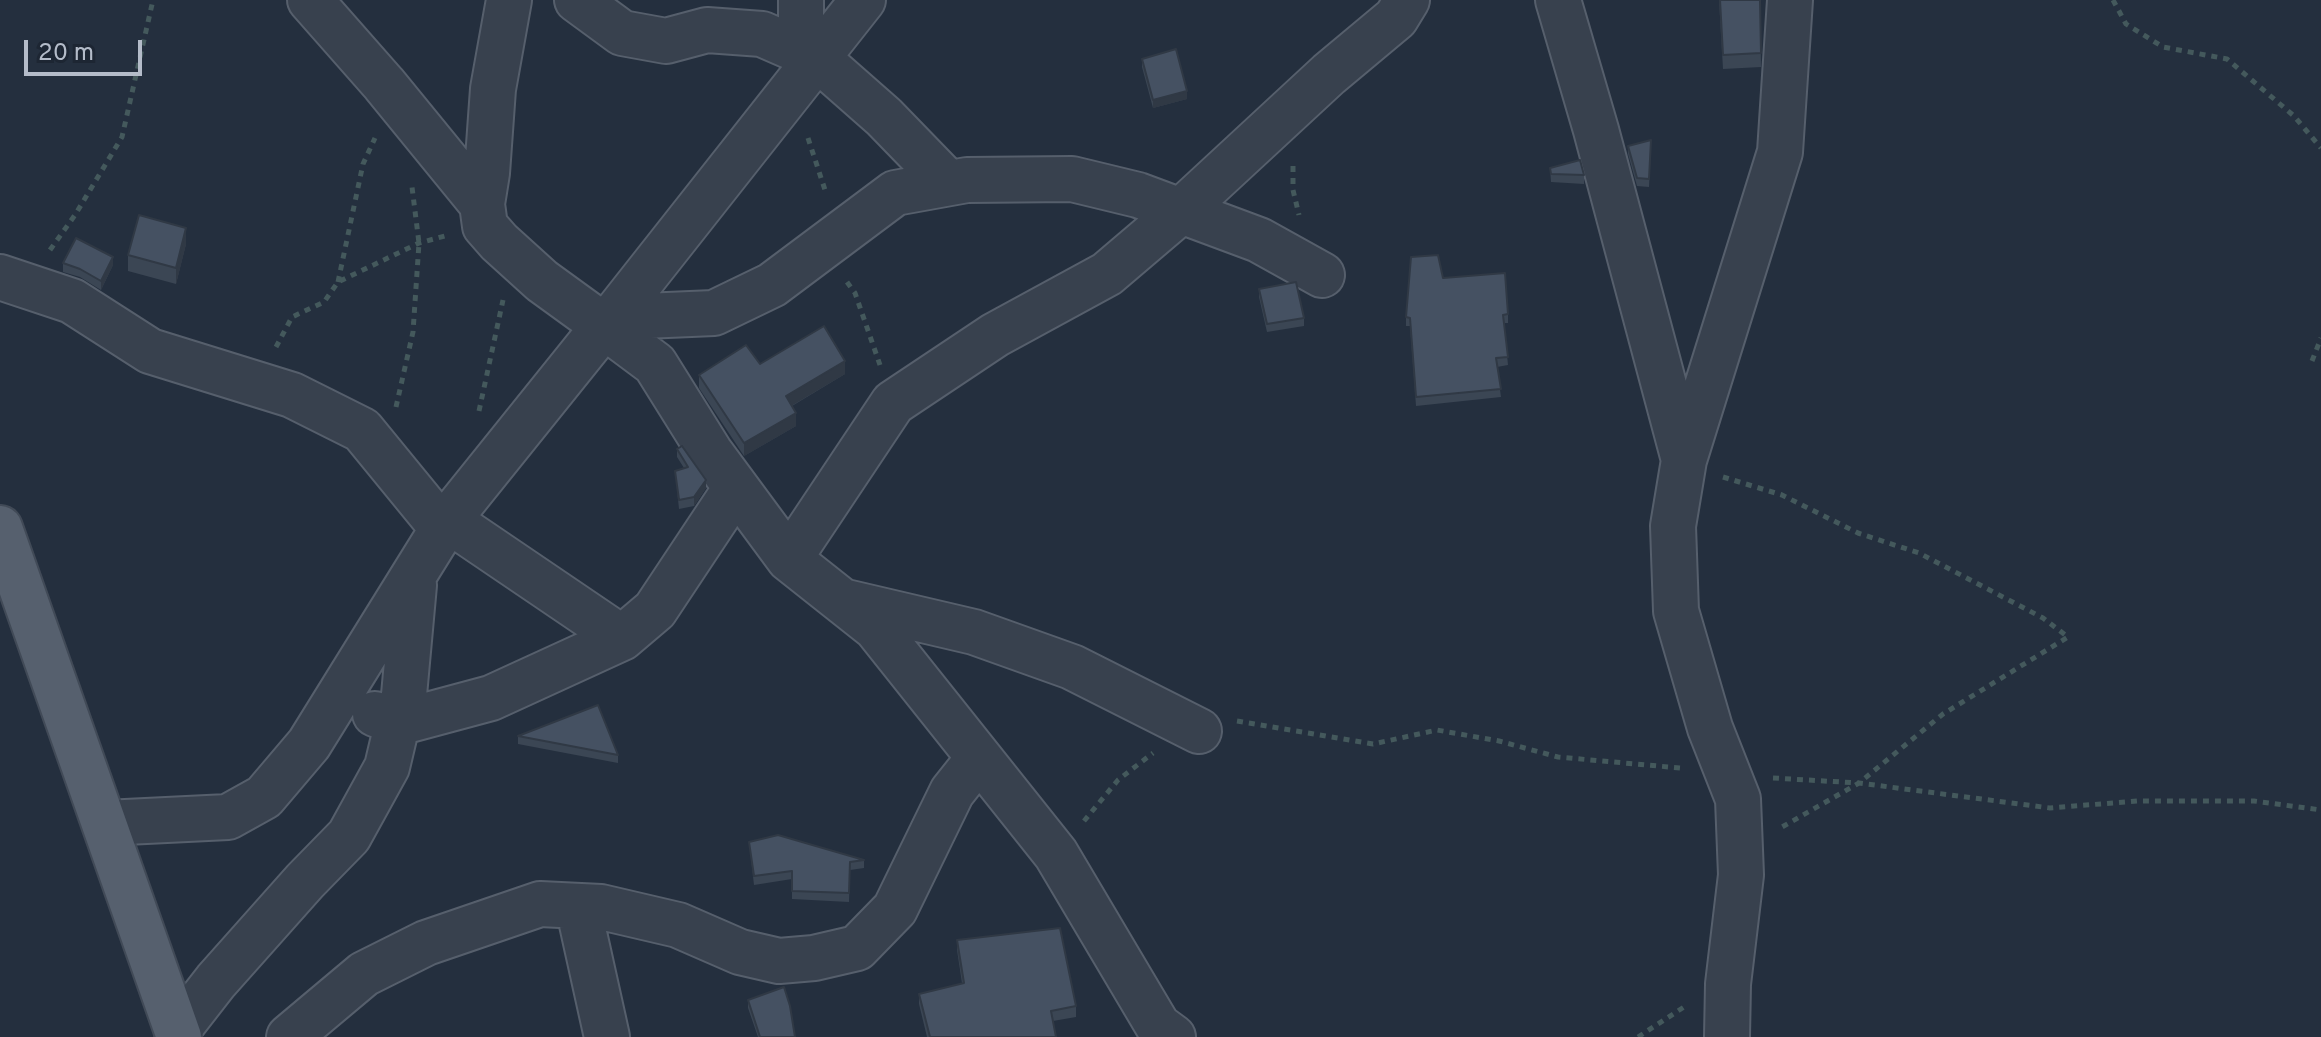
<!DOCTYPE html>
<html>
<head>
<meta charset="utf-8">
<style>
	body { margin:0 }
	#map { position:relative; width:2321px; height:1037px; overflow:hidden; background:#242f3e; font-family:Overpass,sans-serif }
	canvas { display:block }
	.scale { position:absolute; left:24px; top:40px; width:118px; height:36px; box-sizing:border-box; border:4px solid #b4bcc9; border-top:0; padding-left:10px; font-size:24px; line-height:28px; white-space:nowrap; color:#b4bcc9; -webkit-text-stroke:6px #1d2633; paint-order:stroke }
</style>
</head>
<body>
<div id="map">
<canvas width="2321" height="1037"></canvas>
<div class="scale">20 m</div>
</div>
<script>
const ctx = document.querySelector('canvas').getContext('2d');
ctx.lineJoin = 'round';
const toPath = rows => new Path2D(rows.map(r => 'M' + r).join(''));
function strokePath(path, color, width, dash) { ctx.strokeStyle = color; ctx.lineWidth = width; ctx.lineCap = dash ? 'butt' : 'round'; ctx.setLineDash(dash || []); ctx.stroke(path); }
function paint(path, color) { ctx.fillStyle = color; ctx.fill(path, 'evenodd'); }
const path = toPath([
	[2113,0,2126,24,2163,47,2227,59,2294,116,2321,148],
	[808,138,826,193],
	[1293,166,1293,190,1299,215],
	[50,250,75,215,122,137,153,0],
	[338,282,363,164,375,138],
	[847,282,855,293,880,365],
	[276,347,292,317,324,302,338,282,419,243,445,236],
	[2312,361,2321,338],
	[396,407,413,332,419,243,412,187],
	[479,411,503,300],
	[1723,477,1782,495,1858,533,1919,553,2043,618,2068,637,1943,714,1859,783,1782,827],
	[1237,721,1373,744,1437,730,1499,741,1558,757,1680,768],
	[1773,778,1859,783,2050,808,2137,801,2254,801,2321,810],
	[1084,821,1118,780,1153,753],
	[1638,1037,1687,1005]
]);
const minor = toPath([
	[310,0,384,84,482,204,487,173,493,89,509,0],
	[577,0,622,33,666,41,707,30,762,34,817,58,884,117,948,183],
	[801,0,801,51],
	[1558,0,1596,130,1684,460],
	[482,204,485,226,499,242,542,281,604,326,616,313,644,316,714,313,772,285,895,193,967,180,1072,179,1138,195,1181,211,1329,74,1396,18,1407,0],
	[0,277,72,301,150,351,292,395,362,430,443,529],
	[616,313,863,0],
	[448,520,622,638,655,610,736,488],
	[789,559,893,403,995,335,1107,274,1181,211,1259,240,1322,275],
	[846,602,974,632,1072,667,1199,731],
	[375,714,398,723,491,698,622,638],
	[105,823,228,817,264,797,309,744,448,520,604,326,655,364,710,452,789,559,876,628,1056,854,1158,1026,1173,1037],
	[578,906,607,1037],
	[177,1031,216,981,305,881,349,836,387,767,404,695,414,585],
	[289,1037,364,974,426,943,540,904,601,907,678,925,740,952,779,961,814,958,857,948,895,909,952,792,979,758],
	[1727,1037,1728,984,1741,875,1738,799,1710,728,1676,611,1673,526,1684,460,1780,152,1790,0]
]);
const major = toPath([
	[0,528,179,1037]
]);
const wall = toPath([
	[1719,0,1760,0,1761,67,1723,69],
	[1142,59,1187,99,1153,108,1142,67],
	[1628,146,1651,148,1649,187,1637,186,1628,154],
	[1550,168,1584,175,1584,184,1551,182],
	[186,244,176,284,128,271,128,255],
	[63,263,113,265,101,290,80,277,63,272],
	[1259,289,1304,318,1304,326,1267,332,1259,297],
	[1508,314,1508,323,1504,323,1508,365,1497,367,1501,397,1416,406,1410,326,1406,326,1406,317],
	[760,364,845,374,792,406,796,426,744,456,699,388,699,375],
	[677,449,706,488,694,506,679,509,675,471,684,468,677,457],
	[518,736,618,755,618,763,518,744],
	[749,842,864,860,864,868,850,870,849,902,792,899,792,879,754,885],
	[957,940,1076,1006,1076,1017,1053,1021,1056,1037,927,1037,919,1004,919,994,962,983,957,950],
	[748,1000,795,1037,758,1037,748,1008]
]);
const shadedWall = toPath([
	[1187,91,1187,99,1153,108,1153,100],
	[186,228,186,244,176,284,176,268],
	[113,257,113,265,101,290,101,281],
	[845,361,845,374,786,409,786,396],
	[796,413,796,426,744,456,744,443],
	[706,480,706,488,694,506,694,497]
]);
const building = toPath([
	[1720,0,1760,0,1761,53,1723,55,1720,0],
	[1176,49,1187,91,1153,100,1142,59,1176,49],
	[1651,140,1649,179,1637,178,1628,146,1651,140],
	[1580,160,1584,175,1551,174,1550,168,1580,160],
	[139,215,186,228,176,268,128,255,139,215],
	[76,238,113,257,101,281,80,269,63,263,76,238],
	[1438,255,1443,278,1505,273,1508,314,1503,315,1508,357,1496,358,1501,389,1416,397,1410,318,1406,317,1411,257,1438,255],
	[1296,282,1304,318,1267,324,1259,289,1296,282],
	[824,326,845,361,786,396,796,413,744,443,699,375,746,345,760,364,824,326],
	[682,446,706,480,694,497,679,500,675,471,688,467,677,449,682,446],
	[598,705,618,755,518,736,598,705],
	[778,835,864,860,850,862,849,893,792,891,792,871,754,876,749,842,778,835],
	[1060,928,1076,1006,1051,1011,1056,1037,930,1037,919,994,964,983,957,940,1060,928],
	[784,987,790,1006,795,1037,760,1037,748,1000,784,987]
]);
strokePath(minor, '#565f6c', 48);
strokePath(major, '#414a57', 48);
strokePath(path, '#44595c', 5, [6, 6]);
strokePath(minor, '#38414e', 44);
strokePath(major, '#56606e', 44);
paint(wall, '#3b4654');
paint(shadedWall, '#303945');
paint(building, '#455162');
strokePath(building, '#303945', 2);
</script>
</body>
</html>
